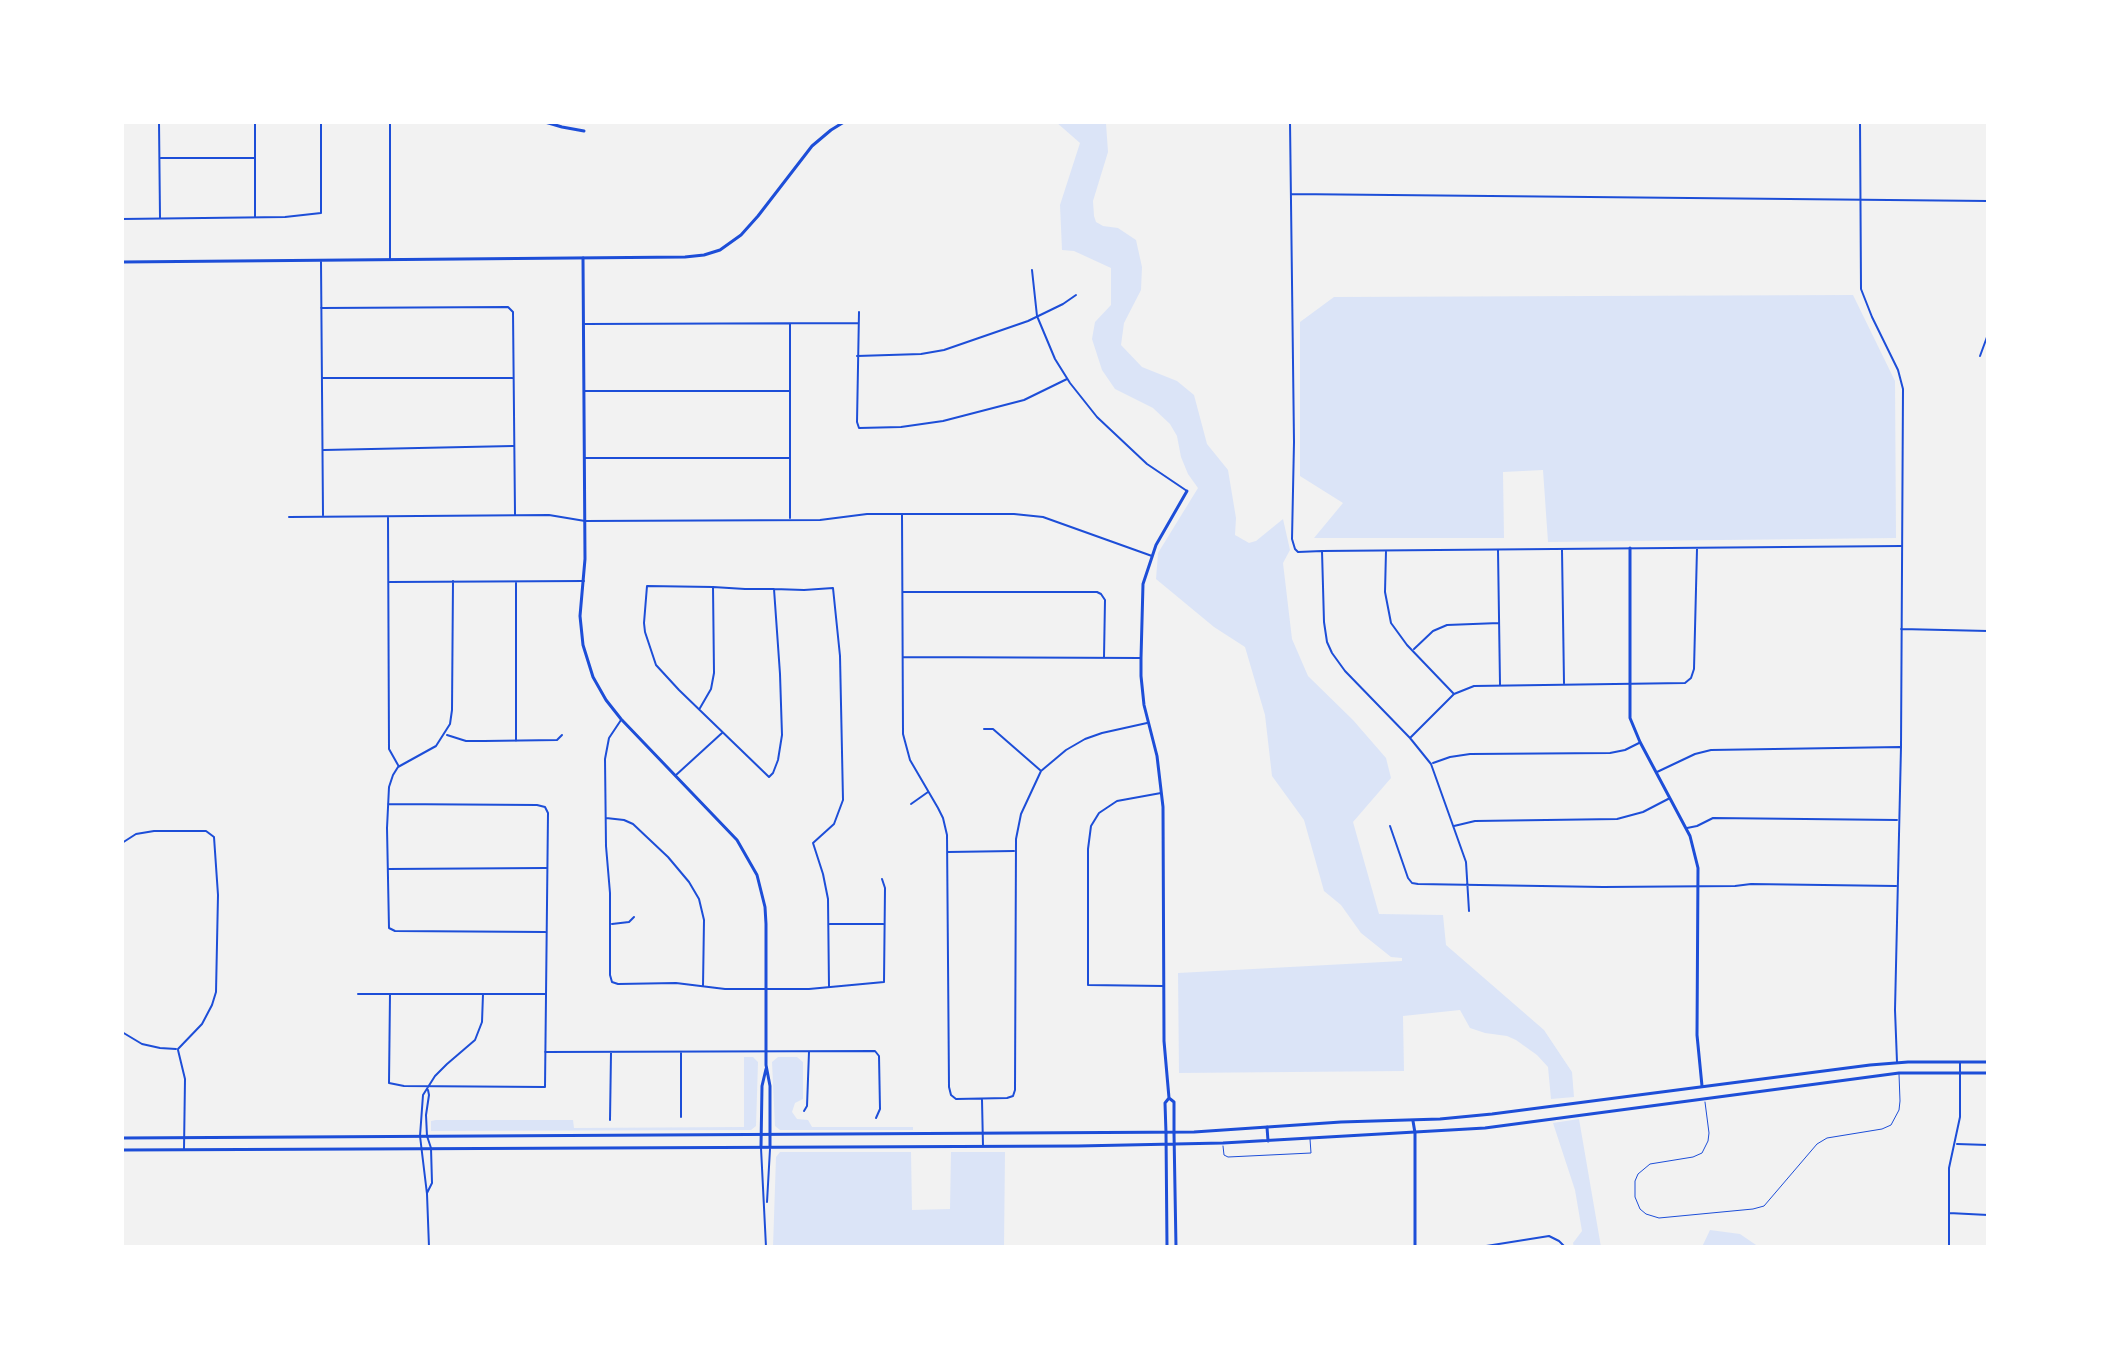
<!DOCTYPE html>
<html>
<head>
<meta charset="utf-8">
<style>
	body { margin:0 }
	#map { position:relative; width:2110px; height:1369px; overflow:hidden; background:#f2f2f2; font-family:Barlow,sans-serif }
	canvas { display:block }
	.frame { position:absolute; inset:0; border:124px solid #fff; pointer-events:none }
</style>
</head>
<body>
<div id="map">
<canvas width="2110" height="1369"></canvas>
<div class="frame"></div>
</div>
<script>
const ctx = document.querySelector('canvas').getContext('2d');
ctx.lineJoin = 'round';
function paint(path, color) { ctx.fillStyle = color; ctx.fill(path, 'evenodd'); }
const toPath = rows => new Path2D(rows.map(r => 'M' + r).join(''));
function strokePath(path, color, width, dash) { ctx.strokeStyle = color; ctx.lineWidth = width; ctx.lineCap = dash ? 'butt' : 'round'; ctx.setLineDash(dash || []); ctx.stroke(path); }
const green = toPath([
	[1056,122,1106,123,1108,152,1093,201,1094,216,1096,222,1103,226,1118,228,1136,240,1142,267,1141,290,1124,323,1121,345,1142,367,1177,381,1194,395,1207,444,1228,470,1236,518,1235,535,1249,543,1256,541,1283,519,1290,550,1283,563,1292,639,1308,676,1353,720,1386,758,1391,778,1353,822,1379,914,1443,915,1446,945,1544,1030,1572,1072,1574,1097,1551,1099,1548,1067,1537,1055,1516,1040,1507,1036,1485,1033,1470,1028,1460,1010,1403,1016,1404,1071,1179,1073,1178,973,1402,961,1402,958,1391,957,1361,933,1341,905,1324,891,1304,820,1272,776,1265,715,1245,647,1214,627,1156,579,1158,553,1198,488,1188,474,1181,457,1177,436,1170,424,1153,408,1115,389,1102,370,1092,339,1095,322,1111,305,1111,268,1074,251,1062,250,1060,205,1080,143],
	[1853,295,1895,381,1896,538,1548,542,1543,470,1503,472,1504,538,1314,538,1343,503,1300,476,1300,322,1334,297],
	[744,1057,753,1057,758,1062,756,1126,751,1130,431,1131,431,1121,436,1120,573,1120,574,1128,744,1127],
	[778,1057,797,1057,803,1062,803,1099,795,1103,792,1112,797,1119,808,1120,812,1127,913,1127,913,1130,780,1130,775,1126,772,1062],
	[1579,1119,1601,1247,1574,1247,1573,1243,1582,1231,1575,1190,1553,1123],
	[780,1152,911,1152,912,1210,950,1209,951,1152,1005,1152,1004,1247,773,1247,776,1157],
	[1710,1230,1740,1234,1759,1247,1702,1247]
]);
const service = toPath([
	[1705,1102,1709,1133,1708,1141,1702,1153,1693,1157,1650,1164,1638,1174,1635,1181,1635,1197,1640,1209,1646,1214,1659,1218,1753,1209,1764,1206,1817,1144,1827,1138,1882,1129,1891,1125,1899,1110,1900,1101,1899,1074],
	[1223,1146,1224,1155,1228,1157,1311,1153,1310,1139]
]);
const minor = toPath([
	[159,122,160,217],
	[1290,122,1294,442,1292,539,1295,549,1298,552,1322,551,1901,546],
	[1860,122,1861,289,1872,317,1898,370,1903,389,1901,747,1895,1010,1897,1062],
	[161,158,255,158],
	[1291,194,1988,201],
	[255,216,255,122],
	[122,219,285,217,321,213,321,122],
	[390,260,390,122],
	[321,262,323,515],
	[1032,270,1037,316,1055,359,1070,383,1097,417,1147,464,1187,491],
	[321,308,508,307,513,312,515,514],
	[859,312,857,422,859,428,901,427,943,421,1024,400,1067,379],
	[585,324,858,323],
	[857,356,921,354,944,350,1028,321,1063,304,1076,295],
	[1980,356,1987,337,1988,320],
	[323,378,512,378],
	[585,391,790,391],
	[324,450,513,446],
	[585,458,790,458],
	[902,514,903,734,910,760,938,808,943,818,947,835,949,1087,951,1095,956,1099,1007,1098,1013,1096,1015,1090,1016,839,1021,814,1041,771,1066,750,1085,739,1102,733,1147,723],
	[289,517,549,515,585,521,820,520,867,514,1014,514,1043,517,1152,556],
	[388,518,389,749,398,765],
	[790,518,790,324],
	[1498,550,1500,684],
	[1562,550,1564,683],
	[1322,551,1324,622,1327,642,1332,653,1345,671,1410,738,1431,764,1466,862,1469,911],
	[1386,551,1385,592,1391,623,1407,645,1453,693],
	[453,581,452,710,450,724,436,746,398,767,393,775,389,787,387,828,389,928,395,931,545,932],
	[390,582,584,581],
	[516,582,516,741],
	[774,589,780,674,782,735,778,760,773,773,769,777,679,690,656,665,645,632,644,623,647,586,713,587,745,589,774,589,804,590,833,588,840,656,843,800,834,824,813,843,823,874,828,899,829,987],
	[903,592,1097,592,1101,594,1105,600,1104,657],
	[1901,629,1988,631],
	[1414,649,1433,631,1447,625,1499,623],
	[903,657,1140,658],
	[700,708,711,689,714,673,713,587],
	[621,720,609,738,605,759,606,846,610,893,610,975,612,982,618,984,676,983,725,989,809,989,884,982,885,888,882,879],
	[984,729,993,729,1040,770],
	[447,735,466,741,484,741,557,740,562,735],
	[1410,738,1454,694,1474,686,1685,683,1691,678,1694,669,1697,549],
	[1433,763,1450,757,1470,754,1610,753,1625,750,1639,743],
	[1657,772,1695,754,1711,750,1900,747],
	[676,775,722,733],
	[1161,793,1117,801,1099,813,1091,826,1088,849,1088,985,1163,986],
	[388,804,537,805,545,807,548,813,545,1087,404,1086,389,1083,390,994],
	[911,804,928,792],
	[606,818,624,820,633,824,668,857,689,882,699,899,704,920,703,986],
	[1390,826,1408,878,1412,883,1418,884,1603,887,1735,886,1751,884,1896,886],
	[1454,826,1475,821,1617,819,1643,812,1670,798],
	[1687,828,1697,826,1713,818,1897,820],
	[122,843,136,834,154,831,206,831,214,837,218,895,216,992,212,1005,202,1024,178,1049],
	[948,852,1014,851],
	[388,869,546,868],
	[612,924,629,922,634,917],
	[830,924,883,924],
	[358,994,545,994],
	[122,1032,142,1044,160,1048,176,1049],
	[178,1050,185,1079,184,1149],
	[545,1052,875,1051,879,1056,880,1109,876,1118],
	[681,1053,681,1117],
	[982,1100,983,1146],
	[804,1111,807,1106,809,1052],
	[610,1120,611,1053],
	[1957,1144,1988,1145],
	[761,1148,766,1247],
	[427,1193,432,1183,431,1148,427,1136,426,1115,429,1095,428,1090],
	[767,1202,770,1149],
	[1949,1213,1988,1215],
	[429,1247,427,1194,420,1136,423,1095,435,1076,447,1064,475,1040,482,1022,483,994],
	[1480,1247,1549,1236,1559,1241,1565,1247],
	[1949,1247,1949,1168,1960,1117,1960,1062]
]);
const tertiary = toPath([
	[545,122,562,127,584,131],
	[583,258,585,559,580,616,583,645,593,677,606,700,621,719,737,840,757,875,765,907,766,924,766,1065,770,1086,770,1146],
	[1630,548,1630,718,1640,742,1690,836,1698,868,1697,1035,1702,1086],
	[1413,1121,1415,1133,1415,1247],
	[1166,1133,1165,1103,1169,1098],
	[1174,1133,1174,1102,1169,1098,1164,1041,1163,807,1157,756,1144,705,1141,676,1141,658,1143,584,1156,545,1187,491],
	[761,1147,762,1086,766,1069]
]);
const secondary = toPath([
	[122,262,685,257,704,255,720,250,741,235,758,216,812,146,831,130,844,122],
	[1267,1127,1268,1141],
	[1166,1133,1167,1247],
	[1174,1133,1176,1247],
	[122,1138,1194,1132,1341,1122,1440,1119,1492,1114,1870,1065,1908,1062,1988,1062],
	[122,1150,1078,1146,1223,1143,1485,1128,1899,1073,1988,1073]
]);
paint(green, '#dbe4f7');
strokePath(service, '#1d4ed8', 1);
strokePath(minor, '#1d4ed8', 2);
strokePath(tertiary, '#1d4ed8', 3);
strokePath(secondary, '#1d4ed8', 3);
</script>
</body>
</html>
